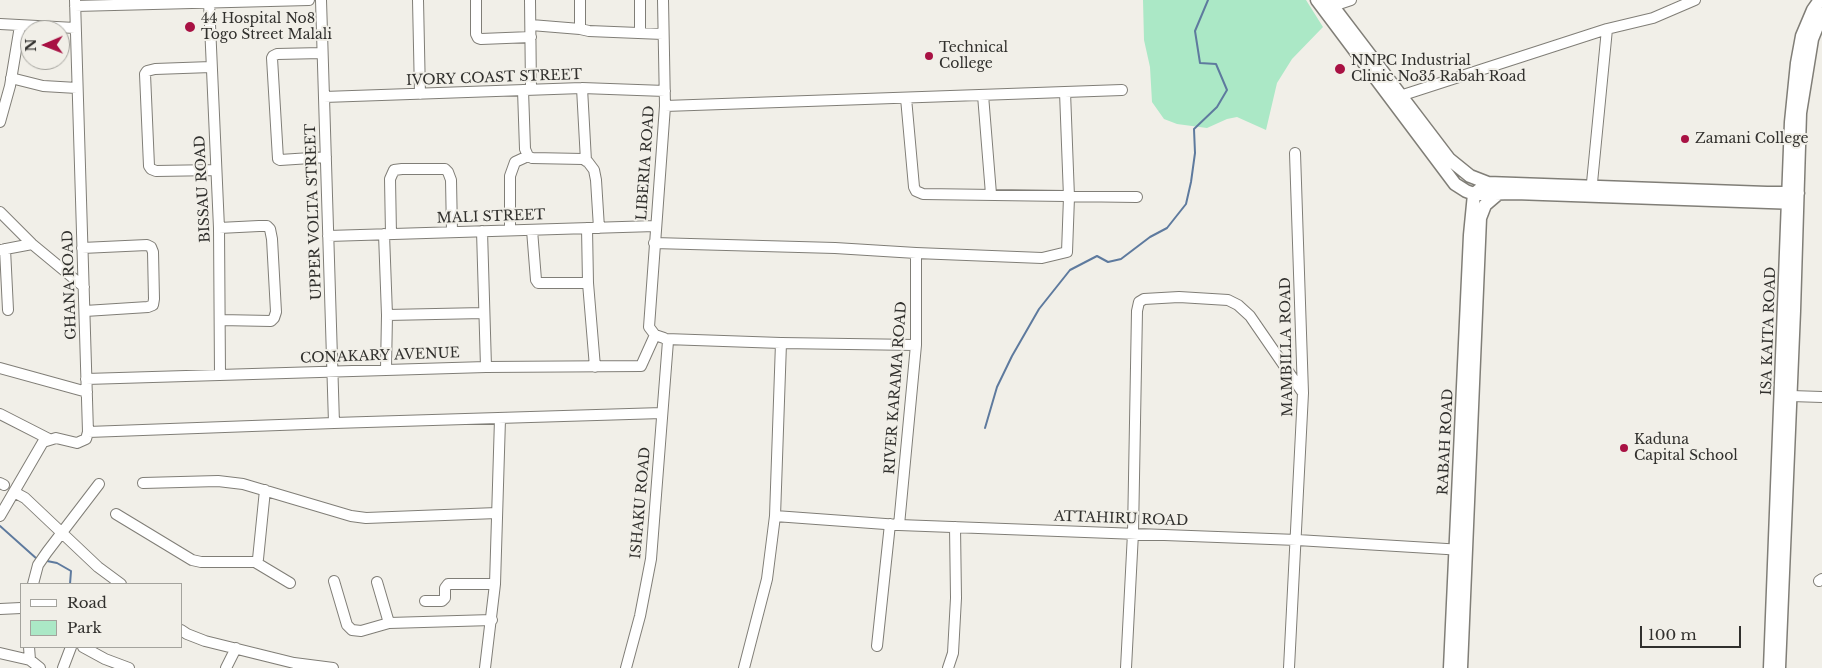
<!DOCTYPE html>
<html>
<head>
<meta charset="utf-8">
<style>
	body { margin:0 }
	#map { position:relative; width:1822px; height:668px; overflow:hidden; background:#f1efe8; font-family:"Libre Baskerville",serif }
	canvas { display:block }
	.legend { position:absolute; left:20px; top:583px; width:162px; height:65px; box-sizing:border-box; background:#f1efe8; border:1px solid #a4a39d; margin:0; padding:6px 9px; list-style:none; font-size:15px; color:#31302d }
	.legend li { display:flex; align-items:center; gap:10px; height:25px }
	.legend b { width:25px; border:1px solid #a4a39d }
	.north { position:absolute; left:20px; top:20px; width:50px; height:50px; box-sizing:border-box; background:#f1efe8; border:1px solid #a4a39d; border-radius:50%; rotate:269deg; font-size:14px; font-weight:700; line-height:20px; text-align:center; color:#31302d }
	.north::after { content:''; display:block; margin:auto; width:18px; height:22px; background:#a81143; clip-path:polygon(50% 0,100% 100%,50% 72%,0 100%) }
	.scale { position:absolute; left:1640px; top:626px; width:101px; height:22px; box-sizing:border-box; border:2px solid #31302d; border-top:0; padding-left:6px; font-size:15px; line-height:18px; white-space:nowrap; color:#31302d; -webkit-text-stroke:4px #f1efe8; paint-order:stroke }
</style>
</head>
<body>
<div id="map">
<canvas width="1822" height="668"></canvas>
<ul class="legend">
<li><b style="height:6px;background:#fff"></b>Road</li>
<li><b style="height:14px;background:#abe8c6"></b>Park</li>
</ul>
<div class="north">N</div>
<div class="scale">100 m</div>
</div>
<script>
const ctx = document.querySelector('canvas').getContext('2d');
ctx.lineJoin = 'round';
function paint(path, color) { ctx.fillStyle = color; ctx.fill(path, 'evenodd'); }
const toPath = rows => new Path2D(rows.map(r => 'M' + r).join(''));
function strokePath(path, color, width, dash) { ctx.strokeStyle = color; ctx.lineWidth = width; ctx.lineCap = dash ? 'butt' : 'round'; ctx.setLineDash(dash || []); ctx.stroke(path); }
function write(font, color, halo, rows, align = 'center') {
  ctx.font = font + ' "Libre Baskerville",serif'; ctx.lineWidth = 4; ctx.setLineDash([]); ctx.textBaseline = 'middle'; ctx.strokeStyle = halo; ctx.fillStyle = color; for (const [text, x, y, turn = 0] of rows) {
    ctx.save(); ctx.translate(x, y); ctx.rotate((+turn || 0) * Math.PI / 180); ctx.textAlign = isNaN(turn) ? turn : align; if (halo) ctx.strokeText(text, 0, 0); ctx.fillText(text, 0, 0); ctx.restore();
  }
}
const green = toPath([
	[1143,0,1306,0,1323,27,1292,59,1277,83,1266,130,1237,117,1227,119,1207,128,1177,124,1164,119,1152,102,1150,67,1144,40]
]);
const stream = toPath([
	[985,428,997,387,1012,356,1039,309,1070,270,1097,256,1108,262,1121,259,1150,237,1167,228,1186,204,1191,182,1195,153,1194,129,1217,107,1227,90,1216,64,1200,63,1195,31,1208,0],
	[0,526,37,559],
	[47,561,57,563,71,571,70,584]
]);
const minor = toPath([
	[321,0,334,423],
	[418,0,420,94],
	[476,0,476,34,478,38,481,39,531,37],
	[530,0,531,90],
	[580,0,580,29],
	[640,0,640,32],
	[209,2,219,228,220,375],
	[75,6,309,0],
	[1333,6,1351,0],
	[0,24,75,28],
	[531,25,580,29,589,31,663,34],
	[322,53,277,54,273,56,272,58,278,159,280,160,326,157],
	[211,67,155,69,147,71,145,74,149,166,151,169,156,171,216,170],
	[11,78,43,86,77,88],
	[582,88,586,161],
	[523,90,525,149,528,156,532,158,583,159,588,162,594,170,596,180,599,228],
	[983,95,991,194],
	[1400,96,1607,29,1653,18,1695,0],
	[324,97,582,88,665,91],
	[906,98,914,187,916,191,923,194,1137,197],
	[665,106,1122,90],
	[0,122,10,86,20,26],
	[1591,193,1607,29],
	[0,212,32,244,84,287],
	[219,228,259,226,267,226,270,229,272,239,276,312,274,318,271,321,220,320],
	[587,228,588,283,595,367],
	[510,229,510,176,515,162,528,156],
	[532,230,536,280,538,283,588,283],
	[482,231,486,367],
	[384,234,387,315,386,369],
	[391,234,390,179,394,170,402,169,445,169,448,172,451,180,452,232],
	[328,236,655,226],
	[654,243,835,248,916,253,1042,258,1067,252,1069,197,1065,92],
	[82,248,147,245,151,247,153,252,154,299,153,305,148,307,85,311],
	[5,249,8,310],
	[0,250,32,244],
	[387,315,484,313],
	[666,339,781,343,916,345],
	[0,368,87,392],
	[86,379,486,367,641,366,655,335],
	[1791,396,1822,397],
	[0,414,49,439],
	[88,432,334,423,662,413],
	[0,483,4,485],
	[143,483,218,481,243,484,351,516,366,518,497,513],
	[14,492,25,498,98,567,121,584],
	[116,514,192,560,201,562,255,562,258,559,265,490],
	[0,516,43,442,56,438,77,443,86,439,88,432,75,0],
	[775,516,899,525,1297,540,1463,550],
	[899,525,916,345,916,253],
	[255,562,290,583],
	[334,581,347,625,352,630,361,631,389,623,492,620],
	[1819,581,1822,579],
	[377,582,389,623],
	[33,584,38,565,47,552,99,484],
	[425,601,442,601,445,598,445,588,448,584,495,584],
	[0,609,21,608],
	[181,630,187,634,205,641,294,663,333,668],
	[877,646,890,524],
	[29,647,30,660],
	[83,647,105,659,129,668],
	[0,653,30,660,40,668],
	[63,668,71,647],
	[226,668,236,648],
	[485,668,495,584,500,419],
	[626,668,640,616,651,559,668,341,664,338,655,335,649,327,665,106,663,0],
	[744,668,767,579,775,516,781,343],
	[948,668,953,653,956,598,955,527],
	[1126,668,1133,533,1137,311,1139,302,1144,299,1179,297,1228,300,1238,305,1250,316,1303,393],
	[1289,668,1303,393,1295,153]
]);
const major = toPath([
	[1317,0,1455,184,1466,191,1474,194,1515,193,1797,203],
	[1328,0,1449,159,1470,176,1488,183],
	[1450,668,1470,235,1474,194,1488,183,1767,193,1798,193],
	[1461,668,1480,218,1485,205,1499,193],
	[1770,668,1791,122,1797,63,1802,36,1813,10,1820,0],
	[1779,668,1794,311,1800,113,1812,39,1822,14]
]);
const markers = [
	[190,27,6,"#a81143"],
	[929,56,5,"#a81143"],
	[1340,69,6,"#a81143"],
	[1685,139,5,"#a81143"],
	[1624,448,5,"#a81143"]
];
const poiNames = [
	["44 Hospital No8",201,19],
	["Togo Street Malali",201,35],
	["Technical",939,48],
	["College",939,64],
	["NNPC Industrial",1351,61],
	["Clinic No35 Rabah Road",1351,77],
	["Zamani College",1695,139],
	["Kaduna",1634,440],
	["Capital School",1634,456]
];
const streetNames = [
	["IVORY COAST STREET",494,78,-2],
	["LIBERIA ROAD",646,163,-86],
	["BISSAU ROAD",203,189,-93],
	["UPPER VOLTA STREET",314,212,-92],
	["MALI STREET",491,217,-2],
	["GHANA ROAD",70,285,-92],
	["ISA KAITA ROAD",1769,331,-88],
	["MAMBILLA ROAD",1287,347,-91],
	["CONAKARY AVENUE",380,356,-2],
	["RIVER KARAMA ROAD",896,388,-86],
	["RABAH ROAD",1446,442,-87],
	["ISHAKU ROAD",641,503,-85],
	["ATTAHIRU ROAD",1121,519,2]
];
paint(green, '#abe8c6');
strokePath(stream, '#5e7a9e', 2);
strokePath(minor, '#807e77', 12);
strokePath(major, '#807e77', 15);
strokePath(minor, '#fff', 10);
strokePath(major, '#fff', 12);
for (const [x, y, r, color] of markers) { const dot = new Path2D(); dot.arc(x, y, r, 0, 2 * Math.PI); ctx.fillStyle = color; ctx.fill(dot); strokePath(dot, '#f1efe8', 2); }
write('14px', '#31302d', '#f1efe8', poiNames, 'left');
write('14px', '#31302d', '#f1efe8', streetNames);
</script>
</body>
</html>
